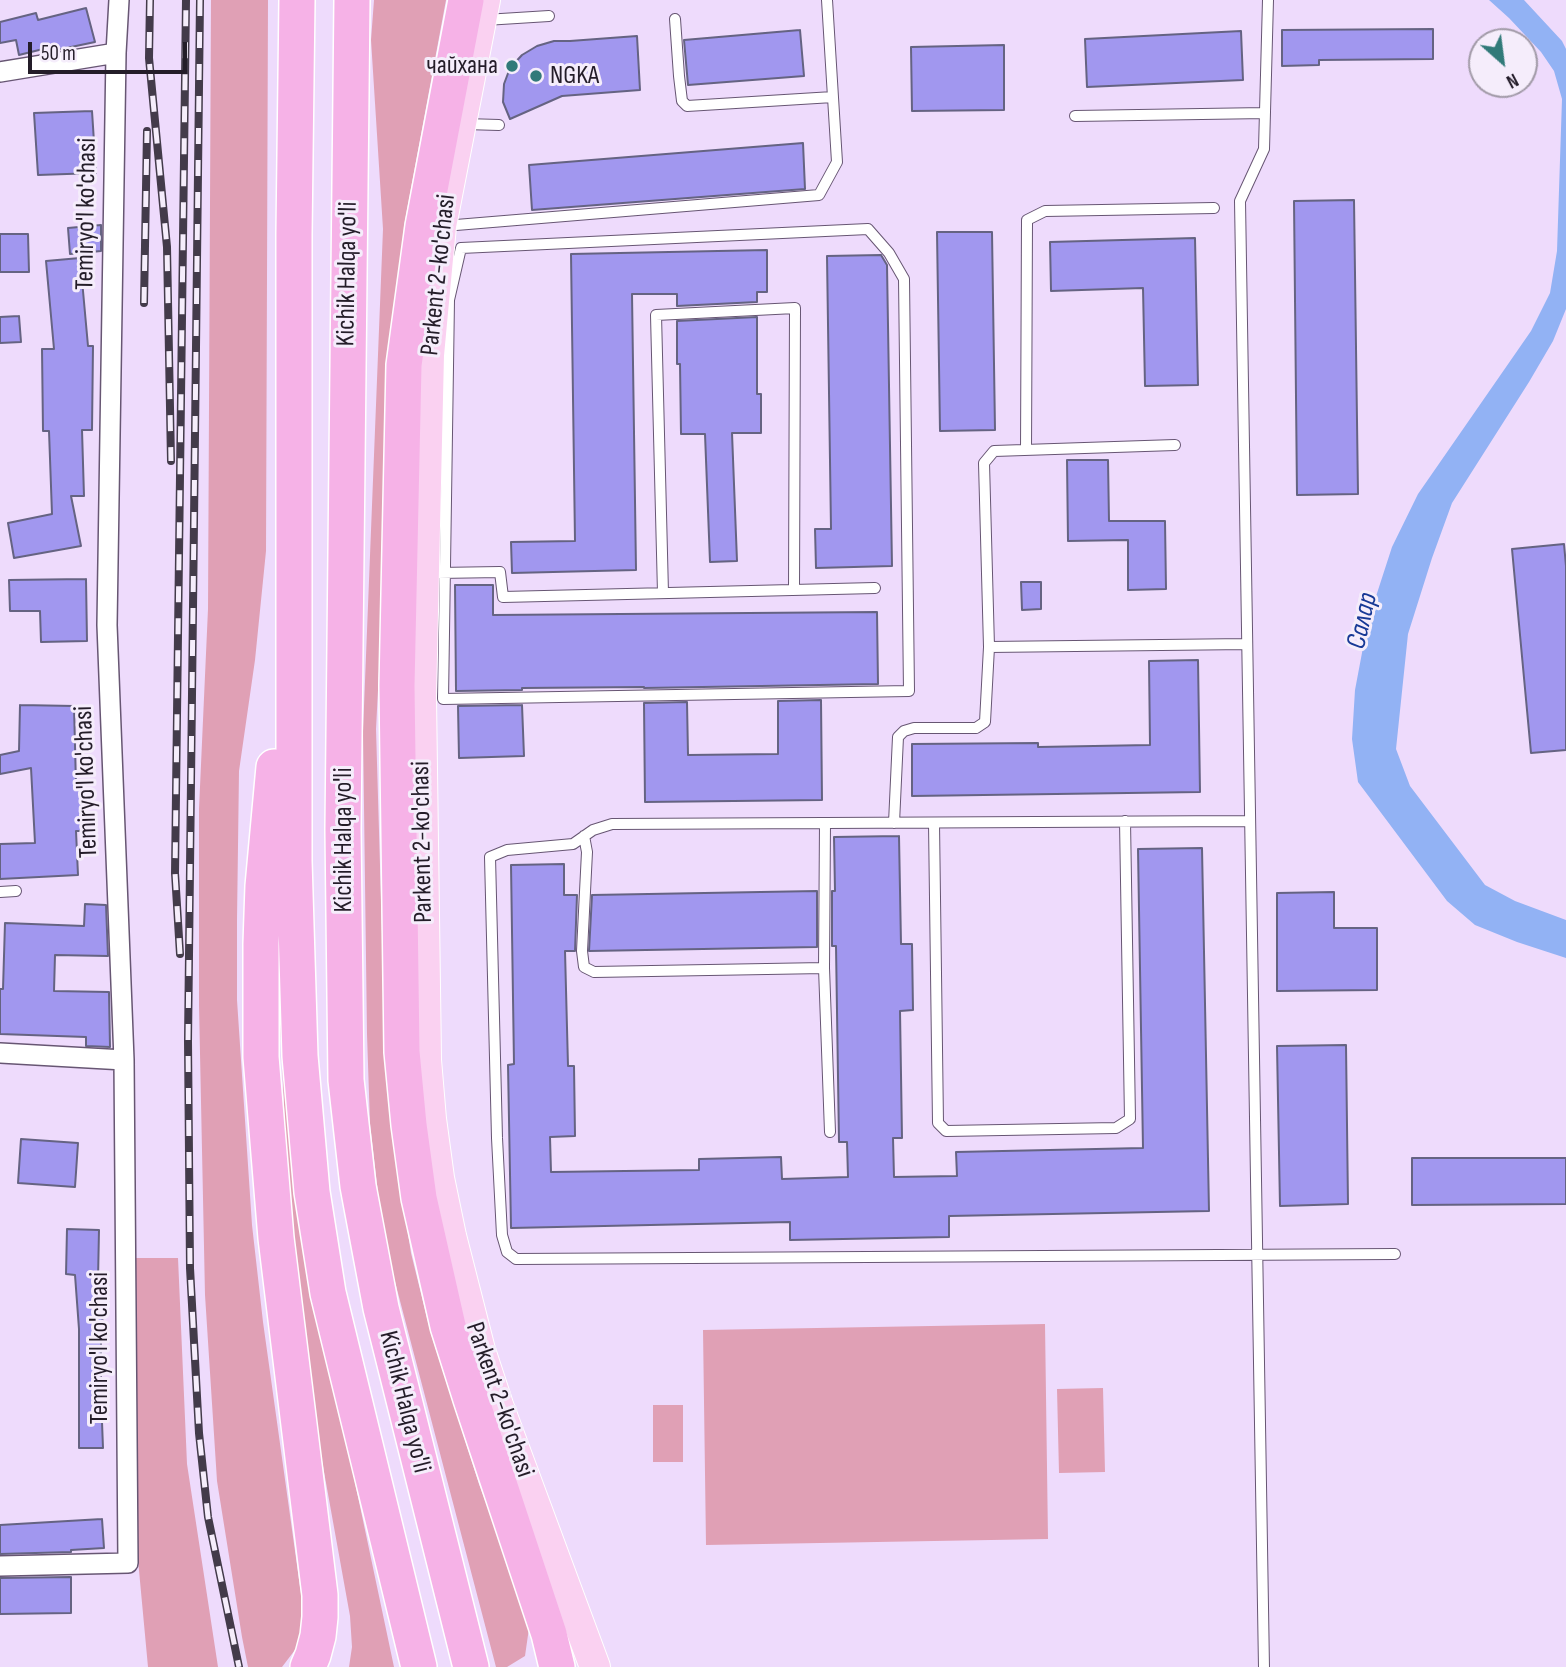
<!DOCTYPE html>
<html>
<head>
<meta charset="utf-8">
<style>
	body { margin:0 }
	#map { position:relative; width:1566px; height:1667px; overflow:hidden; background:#eedbfc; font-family:"Sofia Sans Condensed",sans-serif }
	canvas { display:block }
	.north { position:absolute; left:1468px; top:28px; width:70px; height:70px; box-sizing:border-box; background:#f5edfb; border:2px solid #a19aa7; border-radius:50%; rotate:152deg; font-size:19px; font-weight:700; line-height:28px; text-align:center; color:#241d29 }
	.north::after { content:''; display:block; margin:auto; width:24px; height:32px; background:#317a79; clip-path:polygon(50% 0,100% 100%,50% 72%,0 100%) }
	.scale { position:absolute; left:28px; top:42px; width:159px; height:32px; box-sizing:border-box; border:4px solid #241d29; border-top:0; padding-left:9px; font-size:21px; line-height:24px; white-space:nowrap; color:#241d29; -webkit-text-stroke:5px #f5edfb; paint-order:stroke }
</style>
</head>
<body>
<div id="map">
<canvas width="1566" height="1667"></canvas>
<div class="north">N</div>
<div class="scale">50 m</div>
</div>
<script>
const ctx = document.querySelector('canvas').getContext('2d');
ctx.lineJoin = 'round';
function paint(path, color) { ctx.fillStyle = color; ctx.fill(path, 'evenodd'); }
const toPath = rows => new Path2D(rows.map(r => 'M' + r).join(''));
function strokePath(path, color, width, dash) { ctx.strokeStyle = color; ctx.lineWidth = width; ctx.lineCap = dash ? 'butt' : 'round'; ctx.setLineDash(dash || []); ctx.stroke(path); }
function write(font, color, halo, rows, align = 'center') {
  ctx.font = font + ' "Sofia Sans Condensed",sans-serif'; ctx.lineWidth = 6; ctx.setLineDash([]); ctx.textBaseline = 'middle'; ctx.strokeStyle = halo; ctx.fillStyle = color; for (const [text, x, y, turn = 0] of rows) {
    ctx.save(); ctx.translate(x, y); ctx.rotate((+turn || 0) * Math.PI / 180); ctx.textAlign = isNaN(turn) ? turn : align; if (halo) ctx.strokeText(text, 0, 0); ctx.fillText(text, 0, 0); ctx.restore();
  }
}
const green = toPath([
	[211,0,268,0,266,551,255,660,239,771,237,920,237,1000,252,1225,263,1322,302,1601,302,1625,298,1646,282,1667,248,1667,242,1637,217,1481,205,1295,199,1005,199,809,208,609],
	[374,0,446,0,404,226,395,359,376,729,385,1036,399,1175,411,1253,431,1334,479,1484,530,1621,525,1656,507,1667,496,1667,383,1236,370,1124,367,1034,363,731,383,229,371,40],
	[279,999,298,1213,394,1667,349,1667,352,1647,350,1616,308,1383,289,1212],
	[135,1258,178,1258,187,1464,218,1667,148,1667,137,1549],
	[1045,1324,1048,1539,706,1545,703,1330],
	[1103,1388,1105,1472,1059,1473,1057,1389],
	[683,1405,683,1462,653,1462,653,1405]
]);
const water = toPath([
	[1489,0,1524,0,1562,41,1566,49,1566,309,1553,341,1529,382,1452,503,1432,558,1408,634,1396,749,1410,786,1485,885,1515,901,1566,920,1566,958,1517,942,1475,925,1447,901,1358,782,1352,739,1355,690,1368,621,1392,547,1418,494,1531,331,1550,293,1557,251,1562,99,1554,71,1541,52,1509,18]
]);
const building = toPath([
	[86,8,95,42,52,51,51,47,19,55,16,40,0,43,0,22,36,13,38,20,86,8],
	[1433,29,1433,59,1319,60,1319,65,1282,66,1282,30,1433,29],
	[800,30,804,76,688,85,684,40,800,30],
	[1241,31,1243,80,1087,87,1085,39,1241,31],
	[637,36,640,90,562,96,510,119,503,102,504,84,510,68,522,55,537,46,554,41,570,41,637,36],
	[1004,45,1004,110,912,111,911,47,1004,45],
	[92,111,96,173,38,175,34,113,92,111],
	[803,143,805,189,532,210,529,165,803,143],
	[1354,200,1358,494,1297,495,1294,201,1354,200],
	[101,225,101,251,70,254,68,228,101,225],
	[937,232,992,232,995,430,940,431,937,232],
	[0,234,28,234,29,272,0,272,0,234],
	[1195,238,1198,385,1145,386,1143,288,1051,291,1050,242,1195,238],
	[767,250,767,292,757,292,757,302,677,306,677,294,632,294,636,570,512,573,511,542,575,541,571,254,767,250],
	[881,255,887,265,892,566,816,568,815,529,831,529,827,256,881,255],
	[80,258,88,346,93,346,92,430,82,430,84,496,71,496,81,546,14,558,8,523,52,514,49,431,43,431,42,349,54,349,46,261,80,258],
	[19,316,21,342,0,343,0,317,19,316],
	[757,317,757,394,761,394,761,433,732,433,737,561,710,562,705,434,681,434,680,364,677,364,677,321,757,317],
	[1067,460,1108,460,1109,521,1165,521,1166,589,1128,590,1128,540,1068,541,1067,460],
	[1564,544,1566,566,1566,750,1531,753,1512,549,1564,544],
	[86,579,87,641,41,642,40,611,10,611,9,580,86,579],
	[1021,582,1041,582,1041,609,1022,610,1021,582],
	[455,585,493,585,493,615,877,612,878,684,644,688,644,687,522,688,522,690,456,691,455,585],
	[1198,660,1200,792,912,796,912,744,1038,743,1038,747,1150,745,1149,661,1198,660],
	[821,700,822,800,645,802,644,703,687,702,688,755,778,754,778,701,821,700],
	[20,705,74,706,76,785,80,785,83,831,76,831,78,875,0,879,0,844,35,843,31,768,0,774,0,755,19,751,20,705],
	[522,705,524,756,459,758,458,706,522,705],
	[899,836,901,944,912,944,913,1010,900,1011,902,1138,893,1138,894,1177,957,1176,956,1152,1143,1148,1138,849,1202,848,1209,1211,949,1216,949,1237,790,1240,790,1222,511,1228,508,1065,514,1064,511,865,564,864,564,895,577,895,575,951,565,951,568,1066,574,1066,575,1136,550,1137,551,1172,699,1170,699,1159,781,1157,782,1179,848,1177,847,1142,839,1142,836,946,832,946,832,891,835,891,834,837,899,836],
	[817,891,817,947,589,951,592,895,817,891],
	[1334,892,1334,928,1377,928,1377,990,1277,991,1277,893,1334,892],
	[85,904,106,905,108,956,55,955,54,991,109,992,110,1047,86,1046,86,1037,0,1034,0,989,3,989,5,923,84,926,85,904],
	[1346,1045,1348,1204,1280,1206,1277,1046,1346,1045],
	[21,1139,78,1143,75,1187,18,1183,21,1139],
	[1412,1158,1566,1158,1566,1204,1412,1205,1412,1158],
	[67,1229,99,1230,98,1280,100,1280,103,1330,101,1330,101,1396,103,1448,79,1448,79,1329,75,1275,66,1274,67,1229],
	[102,1519,104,1548,71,1550,71,1552,0,1554,0,1525,102,1519],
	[71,1577,71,1613,0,1614,0,1578,71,1577]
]);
const lane = toPath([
	[675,19,679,76,682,101,687,106,833,97],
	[485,20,549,16],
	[1075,116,1265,113],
	[465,124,499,125],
	[444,226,819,195,837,162,827,0],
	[868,229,889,253,904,279,909,691,443,699,449,300,461,248,868,229],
	[1026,450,1027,220,1045,211,1214,208],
	[438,573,500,572,503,597,875,588],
	[663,593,656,315,795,308,794,590],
	[989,647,984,463,994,451,1175,445],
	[1250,821,612,824,593,830,573,844,507,850,490,857,497,1138,502,1235,507,1252,516,1259,1395,1254],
	[894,823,898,737,904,731,914,728,976,728,985,722,989,647,1247,644],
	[934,823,938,1123,946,1131,1116,1128,1130,1119,1125,821],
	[584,836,587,852,582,951,584,967,594,972,824,968,825,823],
	[0,892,16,891],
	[824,968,830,1132],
	[1264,1667,1240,201,1264,149,1268,0]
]);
const street = toPath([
	[0,72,116,53],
	[0,1053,124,1060],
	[0,1566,128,1563,124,1060,107,625,116,53,119,0]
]);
const primary = toPath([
	[485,0,441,226,429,355,421,697,426,1060,431,1119,439,1178,451,1236,480,1350,498,1405,595,1667]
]);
const highway = toPath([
	[297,0,294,234,294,861,300,1056,312,1192,328,1293,419,1667],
	[352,0,343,829,346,1080,358,1186,381,1308,471,1667],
	[466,0,423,226,404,365,397,686,402,1052,409,1125,419,1198,448,1326,471,1399,549,1634,557,1667],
	[274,767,263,886,261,944,261,1057,276,1238,320,1595,320,1617,318,1636,313,1655,308,1667]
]);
const rail = toPath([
	[150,0,149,58,167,247,171,461],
	[200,0,188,1041,190,1268,199,1433,208,1517,239,1667],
	[144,303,147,131],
	[180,954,175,873,186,0]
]);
const markers = [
	[512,66,7,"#317a79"],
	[536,76,7,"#317a79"]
];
const poiNames = [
	["чайхана",498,66],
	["NGKA",550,76,"left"]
];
const streetNames = [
	["Temiryo'l ko'chasi",87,214,-89],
	["Kichik Halqa yo'li",348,274,-89],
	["Parkent 2-ko'chasi",439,275,-84],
	["Temiryo'l ko'chasi",87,782,-92],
	["Kichik Halqa yo'li",344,840,-90],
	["Parkent 2-ko'chasi",423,842,-91],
	["Temiryo'l ko'chasi",100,1348,-90],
	["Parkent 2-ko'chasi",499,1400,71],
	["Kichik Halqa yo'li",404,1402,76]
];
const waterNames = [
	["Салар",1363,621,-77]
];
paint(green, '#e0a0b5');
paint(water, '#92b2f4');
paint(building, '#a197ef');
strokePath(building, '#656382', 2);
strokePath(lane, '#675673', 12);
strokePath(street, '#675673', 22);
strokePath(primary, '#fff', 32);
strokePath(highway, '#fff', 38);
strokePath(lane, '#fff', 10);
strokePath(street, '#fff', 19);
strokePath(primary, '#fad1f1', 30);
strokePath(highway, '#f6b2e7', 35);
strokePath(rail, '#433b4a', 8);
strokePath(rail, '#f5edfb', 5, [16]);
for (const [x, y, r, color] of markers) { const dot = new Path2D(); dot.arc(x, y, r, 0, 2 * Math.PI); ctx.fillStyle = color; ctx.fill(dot); strokePath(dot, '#f5edfb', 2.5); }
write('26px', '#241d29', '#f5edfb', poiNames, 'right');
write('26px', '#241d29', '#f5edfb', streetNames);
write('italic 28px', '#173996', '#f5edfb', waterNames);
</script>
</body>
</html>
